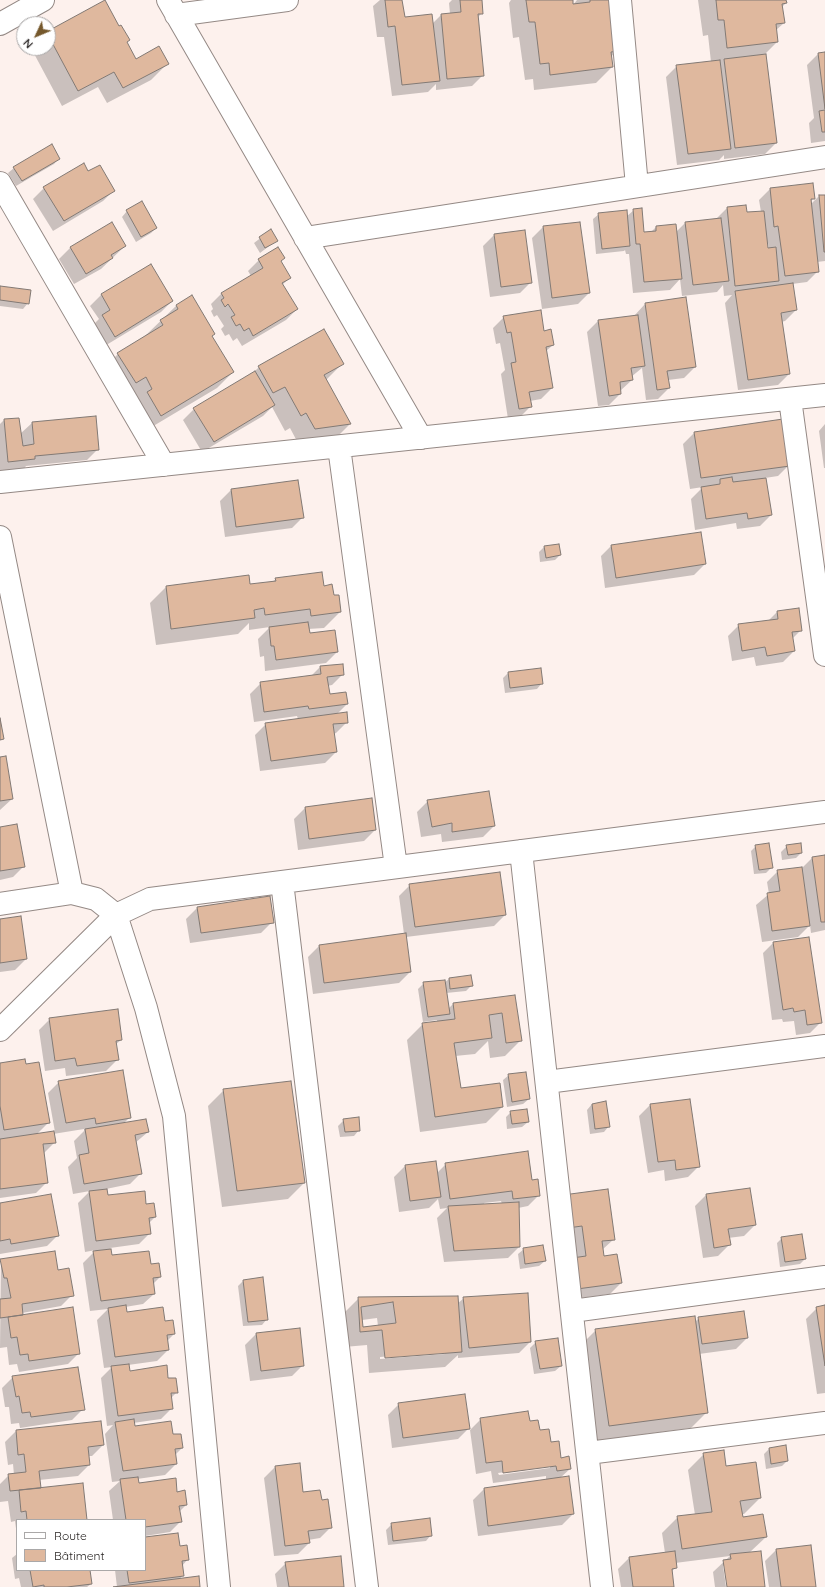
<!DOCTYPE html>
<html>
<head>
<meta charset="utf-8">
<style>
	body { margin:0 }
	#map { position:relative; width:825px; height:1587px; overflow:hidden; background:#fdf1ed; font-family:Quicksand,sans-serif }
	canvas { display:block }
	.legend { position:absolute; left:16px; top:1519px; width:130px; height:52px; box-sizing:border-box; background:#fff; border:1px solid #aaa8a8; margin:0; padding:5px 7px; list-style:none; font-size:12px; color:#2a2625 }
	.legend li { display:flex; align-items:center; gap:8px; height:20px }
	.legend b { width:20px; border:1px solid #aaa8a8 }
	.north { position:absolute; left:16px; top:16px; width:40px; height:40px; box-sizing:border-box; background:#fff; border:1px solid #aaa8a8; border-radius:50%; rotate:226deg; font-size:11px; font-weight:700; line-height:16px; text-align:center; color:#2a2625 }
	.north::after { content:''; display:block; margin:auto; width:14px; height:18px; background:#75582c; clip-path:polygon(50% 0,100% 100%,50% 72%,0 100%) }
</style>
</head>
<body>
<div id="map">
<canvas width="825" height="1587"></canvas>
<ul class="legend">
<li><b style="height:5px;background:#fff"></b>Route</li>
<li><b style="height:11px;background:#dfb89e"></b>Bâtiment</li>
</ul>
<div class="north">N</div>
</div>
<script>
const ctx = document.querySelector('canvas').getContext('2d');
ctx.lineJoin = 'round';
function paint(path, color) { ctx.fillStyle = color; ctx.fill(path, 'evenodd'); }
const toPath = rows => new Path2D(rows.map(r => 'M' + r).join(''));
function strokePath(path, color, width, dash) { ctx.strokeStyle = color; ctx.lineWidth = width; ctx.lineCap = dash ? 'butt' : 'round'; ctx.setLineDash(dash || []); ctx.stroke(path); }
const shadow = toPath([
	[380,0,401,0,404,18,432,24,441,15,450,14,449,3,452,0,481,0,482,13,477,18,483,75,472,86,436,90,436,84,428,92,392,96,384,37,377,37,373,6],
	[511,0,572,0,573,5,577,0,616,0,616,51,611,57,612,67,596,83,534,90,533,79,525,80,519,37,513,38,509,3],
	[698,0,785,0,786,3,782,7,784,23,775,31,777,42,763,56,776,143,765,154,724,159,724,155,719,160,677,165,666,77,677,66,711,62,708,35,703,36],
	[48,32,126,42,136,60,167,64,151,80,107,103,98,87,62,106,31,48,48,48],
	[825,53,825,141,811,143,809,123,814,118,807,65,818,54],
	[59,158,54,164,16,186,8,173,14,168],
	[812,184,814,198,810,202,810,205,819,196,825,196,825,261,817,262,818,271,807,282,792,284,796,310,785,321,781,322,789,374,778,385,738,390,725,303,732,295,724,296,723,285,717,292,682,296,680,279,670,290,633,293,629,254,626,254,625,250,624,251,596,254,593,219,599,214,626,217,634,210,644,233,651,232,656,227,676,232,685,223,716,219,727,208,746,213,761,212,759,200,770,189],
	[766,243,768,243,769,249,767,249],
	[44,188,114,190,103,201,53,231,33,199],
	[127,211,156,228,151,233,136,242,122,217],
	[112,223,125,246,101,269,74,284,59,259,70,248],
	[543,227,589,293,578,304,542,309,532,238],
	[271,230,277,240,260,253,254,243],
	[494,235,531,282,520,293,490,297,483,246],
	[259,260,280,262,290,278,282,285,297,309,286,320,242,346,237,338,233,341,229,334,225,336,221,329,224,326,217,315,214,317,211,311,213,309,211,304,222,293,251,276,248,271],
	[150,265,172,301,161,312,103,347,91,327,99,319,90,306,101,295],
	[0,287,28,303,23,309,0,306],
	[192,297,211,337,233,372,217,388,145,431,102,370,118,354,145,336,176,306],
	[645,304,695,367,684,378,668,380,669,388,658,399,646,400,642,368,631,377,632,380,620,391,620,394,609,405,598,406,587,332,598,321,634,316],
	[504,317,543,332,553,345,546,351,552,388,541,399,530,401,531,406,520,417,508,419,501,374,505,370,500,343,496,344,493,328],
	[342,364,326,380,350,424,334,440,299,445,290,428,285,431,272,407,263,416,202,452,183,420,194,409,251,375,259,367],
	[95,417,98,449,87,460,26,466,23,470,0,472,0,424,4,420,19,419,20,434,32,423],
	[825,424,825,468,824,468,819,431],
	[694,433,789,465,778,476,765,478,771,515,760,526,737,529,736,523,695,530,691,499,703,487,690,489,683,444],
	[231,490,303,517,292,528,225,537,220,501],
	[612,545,705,564,694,575,605,588,601,556],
	[544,547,560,555,555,560,540,562,539,552],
	[248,576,250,585,272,582,276,579,323,587,333,596,340,612,324,628,308,629,309,634,337,652,326,663,265,671,264,656,260,657,258,639,270,627,249,630,249,623,238,634,156,645,150,603,166,587],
	[777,612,801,630,792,639,794,651,783,662,756,666,754,657,732,661,728,636,739,625,768,621],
	[320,667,343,674,332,685,327,686,329,695,347,704,337,714,347,722,336,733,333,734,336,752,325,763,260,771,255,735,266,724,298,719,297,716,254,722,250,694,261,683,311,676],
	[508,673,542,683,537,689,505,693,503,678],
	[0,758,12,799,0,810],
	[371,799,375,830,364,841,298,850,294,819,305,808],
	[428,801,494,826,483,837,442,842,441,834,421,837,417,812],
	[0,828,24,866,13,877,0,880],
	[756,846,772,867,766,873,754,874,751,851],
	[787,846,801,853,796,858,782,860,781,852],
	[825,856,825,930,811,933,810,925,798,937,762,942,756,905,769,894,767,882,778,871,802,868,812,858],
	[410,885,505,915,494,926,406,937,410,972,399,983,313,994,308,957,319,946,404,934,399,896],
	[197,908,272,922,261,933,190,943,186,919],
	[0,920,26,959,15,970,0,972],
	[774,942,821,1022,810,1033,796,1035,794,1021,783,1022,782,1019,772,1020,763,953],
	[470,976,472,985,466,991,446,993,448,1009,453,1004,514,996,521,1040,505,1056,490,1058,488,1041,475,1054,455,1056,460,1090,502,1107,486,1123,420,1132,407,1040,423,1024,437,1022,437,1020,423,1022,418,989,424,983,444,983,449,979],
	[50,1019,121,1040,115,1045,117,1060,106,1071,66,1076,65,1068,45,1071,39,1030],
	[0,1064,49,1122,36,1135,55,1132,48,1093,59,1082,130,1117,123,1124,148,1132,135,1143,141,1173,130,1184,106,1189,107,1196,146,1205,155,1217,148,1224,150,1233,139,1244,110,1248,111,1257,150,1265,160,1277,153,1284,154,1294,143,1304,125,1307,126,1313,164,1322,174,1334,167,1341,168,1350,157,1361,128,1365,129,1372,168,1379,177,1392,170,1399,172,1408,161,1419,133,1423,134,1427,172,1435,182,1448,175,1455,176,1464,165,1475,137,1479,138,1484,176,1493,186,1505,179,1512,181,1521,170,1532,145,1536,145,1520,113,1520,109,1491,120,1481,112,1482,105,1434,113,1425,107,1426,101,1378,112,1367,104,1368,97,1320,108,1309,90,1311,83,1263,96,1250,85,1252,78,1203,90,1191,73,1194,68,1167,77,1158,74,1141,84,1131,84,1129,53,1134,55,1142,43,1154,47,1182,36,1193,0,1198],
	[509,1075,529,1099,523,1104,507,1107,503,1080],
	[224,1090,304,1183,288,1199,222,1207,208,1106],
	[606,1102,609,1126,604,1132,590,1134,587,1110,592,1104],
	[650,1105,699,1166,688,1177,665,1181,664,1170,648,1173,639,1116],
	[511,1112,528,1122,522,1127,507,1129,506,1117],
	[344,1120,359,1130,354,1136,340,1137,338,1126],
	[446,1164,531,1181,539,1195,528,1206,518,1208,519,1247,508,1258,444,1262,437,1218,447,1208,440,1209,438,1199,429,1208,399,1212,394,1177,405,1166,437,1173],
	[501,1201,502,1204,485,1205,484,1203],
	[706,1195,755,1225,744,1236,728,1238,729,1245,718,1256,703,1258,695,1206],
	[0,1204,58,1235,47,1246,0,1254],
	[553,1207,614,1239,602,1250,603,1257,621,1283,610,1294,566,1300],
	[782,1238,805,1259,800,1264,780,1267,777,1243],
	[524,1249,545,1261,539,1266,520,1269,518,1254],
	[1,1260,58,1271,72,1295,61,1306,22,1313,23,1316,79,1353,68,1364,19,1372,17,1364,9,1365,7,1347,0,1348],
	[243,1281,267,1319,262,1325,243,1326,238,1286],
	[359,1298,457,1304,464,1298,530,1342,519,1353,458,1358,458,1355,445,1367,369,1373,367,1345,344,1347,343,1314],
	[377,1318,378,1326,363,1328,362,1320],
	[445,1352,445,1354,380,1359,380,1357],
	[825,1306,825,1393,817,1394,806,1319,817,1308],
	[699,1318,747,1338,736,1349,699,1354,707,1412,691,1428,593,1441,580,1346,596,1330,695,1322],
	[256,1334,303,1365,292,1376,250,1381,245,1345],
	[536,1342,561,1366,555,1371,534,1374,530,1348],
	[13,1377,83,1409,72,1420,20,1428,19,1423,11,1424,9,1407,5,1407,2,1388],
	[399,1404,469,1428,458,1439,392,1448,388,1415],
	[481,1419,529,1422,550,1443,561,1459,570,1469,560,1478,568,1477,573,1514,562,1525,478,1536,473,1500,484,1489,546,1480,546,1476,493,1483,491,1471,476,1474,470,1430],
	[550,1466,550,1468,499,1475,498,1473],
	[16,1431,103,1445,92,1456,88,1456,89,1465,78,1476,39,1480,40,1489,86,1520,17,1520,17,1536,15,1521,11,1522,8,1501,0,1502,0,1484,9,1475,14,1475,13,1464,8,1465,5,1442],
	[770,1448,787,1461,782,1466,766,1469,764,1454],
	[704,1454,726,1467,760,1498,744,1514,741,1514,742,1518,766,1537,749,1553,764,1587,728,1587,725,1564,723,1566,726,1587,715,1587,713,1572,730,1556,675,1563,676,1567,671,1572,673,1587,621,1587,618,1569,629,1558,665,1553,662,1533,678,1517,695,1515,688,1470],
	[275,1467,303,1493,321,1501,331,1527,320,1538,308,1540,309,1543,298,1554,274,1556,264,1478],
	[392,1524,431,1535,426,1541,388,1545,386,1530],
	[145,1538,179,1547,188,1559,182,1566,183,1575,179,1580,199,1587,117,1587,115,1570,145,1570],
	[776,1550,815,1587,769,1587,765,1561],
	[17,1554,17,1570,89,1570,91,1584,87,1587,21,1587,19,1578,15,1579,12,1558],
	[286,1563,343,1587,277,1587,275,1574]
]);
const building = toPath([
	[105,0,119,26,121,25,130,40,127,42,136,59,159,46,169,64,123,88,114,72,78,91,48,35,48,31,105,0],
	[385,0,402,0,405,17,432,14,440,81,402,85,395,26,388,27,385,0],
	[460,0,482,0,483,14,478,14,484,76,447,79,441,14,461,12,460,0],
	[526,0,573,0,573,4,590,2,590,0,617,0,618,51,611,52,613,67,550,75,549,63,540,64,535,22,529,22,526,0],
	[716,0,786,0,787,3,782,4,785,23,776,24,778,42,727,48,724,20,718,20,716,0],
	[825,52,825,109,818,53,825,52],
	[766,54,777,143,735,148,724,59,766,54],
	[720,60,731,149,688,154,676,65,720,60],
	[825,110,825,132,822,132,819,111,825,110],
	[52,144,60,159,22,181,13,167,52,144],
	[84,163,88,171,100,165,115,191,64,221,43,187,84,163],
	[813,183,815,199,811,199,819,272,785,276,778,226,774,227,770,188,813,183],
	[819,195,825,195,825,252,824,252,819,195],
	[142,201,157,228,141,237,126,210,142,201],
	[746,205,747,212,764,211,768,248,776,247,779,281,735,286,727,207,746,205],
	[642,208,644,232,656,231,656,226,676,224,682,279,644,282,640,244,636,244,633,209,642,208],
	[627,210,630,246,602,249,598,213,627,210],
	[721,218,729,281,693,285,685,222,721,218],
	[112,222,126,246,111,255,113,258,86,274,70,247,112,222],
	[580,222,590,293,552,298,543,226,580,222],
	[271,229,278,241,265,248,259,237,271,229],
	[525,230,532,283,501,287,494,234,525,230],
	[278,247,285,258,281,261,291,278,282,283,298,309,253,336,249,328,244,331,240,324,236,326,231,317,235,315,228,304,225,307,221,300,224,298,221,293,263,268,258,259,278,247],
	[151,264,173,301,115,337,102,315,110,310,101,294,151,264],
	[793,283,797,310,781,313,790,374,748,380,735,291,793,283],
	[0,286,31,290,29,304,0,300,0,286],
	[192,295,215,334,212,336,234,372,161,416,147,392,152,389,146,377,136,383,117,353,163,325,160,320,178,309,176,305,192,295],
	[686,297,696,367,667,371,670,388,657,390,645,303,686,297],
	[541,310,544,331,551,329,554,345,546,347,553,388,529,392,532,407,519,409,511,363,516,362,511,332,507,333,503,316,541,310],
	[638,315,645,366,631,368,633,380,620,382,621,394,609,396,598,320,638,315],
	[324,329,344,364,324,375,351,424,315,429,306,413,301,416,285,387,273,393,258,366,324,329],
	[255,371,275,405,214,442,193,408,255,371],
	[96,416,99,450,35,456,35,459,8,462,4,419,19,418,23,446,34,444,32,422,96,416],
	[783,419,790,466,701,478,694,432,783,419],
	[732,477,733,482,766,478,772,515,748,519,747,513,706,519,701,487,720,484,720,479,732,477],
	[298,480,304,518,236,527,231,489,298,480],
	[701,532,706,564,616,578,611,545,701,532],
	[559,544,561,555,546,558,544,546,559,544],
	[322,572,324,586,332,584,334,595,339,595,341,612,311,616,310,609,265,615,264,608,254,610,255,618,171,629,166,586,249,575,250,584,276,581,275,578,322,572],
	[799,608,802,631,792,632,795,651,767,656,765,647,742,651,738,624,778,619,777,611,799,608],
	[308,622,310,633,335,630,338,652,276,660,274,646,271,646,269,627,308,622],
	[343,664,344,675,327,677,330,694,346,692,348,704,309,709,308,706,264,712,260,682,321,674,320,666,343,664],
	[541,668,543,684,510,688,508,672,541,668],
	[347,712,348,723,333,724,337,752,271,761,265,723,347,712],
	[0,718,4,739,0,740,0,718],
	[6,756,13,799,0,801,0,757,6,756],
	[489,791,495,826,452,832,452,823,432,827,427,800,489,791],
	[372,798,376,830,309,839,305,807,372,798],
	[17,824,25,867,0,871,0,827,17,824],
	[769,843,773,868,759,870,755,845,769,843],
	[801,843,802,853,788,855,786,845,801,843],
	[825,855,825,922,821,922,812,857,825,855],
	[802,867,810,926,772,931,767,893,780,891,777,870,802,867],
	[500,872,506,915,415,927,409,884,500,872],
	[270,896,274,923,201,933,197,907,270,896],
	[21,916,27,959,0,963,0,919,21,916],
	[406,933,411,972,324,983,319,945,406,933],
	[809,937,822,1023,807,1025,805,1010,794,1012,793,1008,783,1010,773,942,809,937],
	[471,975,473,986,450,989,449,978,471,975],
	[445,980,450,1014,428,1017,423,982,445,980],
	[515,995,522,1041,506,1043,502,1013,489,1015,492,1038,454,1043,461,1088,500,1083,503,1107,435,1117,422,1023,455,1019,453,1003,515,995],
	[118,1009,122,1040,116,1041,119,1060,77,1066,75,1058,55,1061,49,1018,118,1009],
	[25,1059,26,1064,39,1062,50,1123,4,1130,0,1106,0,1063,25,1059],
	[123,1070,131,1118,96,1124,95,1118,66,1123,58,1081,123,1070],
	[526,1072,530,1099,512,1102,508,1074,526,1072],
	[291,1081,305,1183,237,1191,223,1089,291,1081],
	[690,1099,700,1167,676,1170,675,1160,658,1162,650,1104,690,1099],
	[606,1101,610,1127,595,1129,592,1104,606,1101],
	[527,1109,529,1122,512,1124,510,1111,527,1109],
	[359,1117,360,1131,345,1132,343,1119,359,1117],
	[146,1119,149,1132,135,1135,142,1174,84,1184,79,1155,89,1153,85,1129,146,1119],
	[54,1131,56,1143,43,1144,48,1183,0,1189,0,1139,54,1131],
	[528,1151,532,1180,538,1179,540,1196,513,1199,512,1191,450,1199,445,1163,528,1151],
	[436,1161,441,1197,410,1201,405,1165,436,1161],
	[750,1188,756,1225,728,1229,731,1245,714,1248,706,1194,750,1188],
	[107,1189,108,1195,145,1191,146,1204,154,1203,156,1217,149,1218,151,1234,96,1241,89,1191,107,1189],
	[608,1189,615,1240,602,1241,604,1256,617,1254,622,1283,577,1289,572,1258,586,1256,582,1226,568,1228,563,1195,608,1189],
	[51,1194,59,1236,11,1244,10,1239,0,1241,0,1203,51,1194],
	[519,1202,520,1247,454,1251,448,1206,519,1202],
	[802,1234,806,1259,785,1262,781,1237,802,1234],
	[543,1245,546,1261,525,1264,523,1248,543,1245],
	[111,1249,112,1255,149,1251,151,1264,159,1263,161,1277,153,1278,155,1294,101,1301,93,1251,111,1249],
	[55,1251,58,1270,69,1268,74,1296,22,1304,23,1315,0,1318,0,1299,11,1298,7,1278,4,1278,0,1259,55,1251],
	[263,1277,268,1320,248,1322,243,1280,263,1277],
	[528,1293,531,1342,469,1348,463,1297,528,1293],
	[458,1296,462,1352,385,1358,382,1330,360,1332,358,1297,458,1296],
	[393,1302,396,1323,363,1327,361,1307,393,1302],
	[126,1305,127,1312,163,1307,165,1321,173,1320,175,1334,167,1335,169,1350,115,1357,108,1308,126,1305],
	[825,1305,825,1366,816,1307,825,1305],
	[73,1307,80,1354,29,1361,28,1354,20,1355,17,1337,11,1338,8,1317,73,1307],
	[744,1311,748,1338,702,1344,698,1317,744,1311],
	[695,1316,708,1413,609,1426,595,1329,695,1316],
	[300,1328,304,1366,261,1371,256,1333,300,1328],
	[558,1338,562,1366,540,1369,535,1341,558,1338],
	[129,1364,130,1371,167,1365,168,1378,176,1378,178,1393,171,1393,173,1409,118,1416,111,1366,129,1364],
	[78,1367,85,1410,31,1417,30,1412,22,1413,19,1396,16,1397,12,1376,78,1367],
	[465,1394,470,1429,403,1438,398,1403,465,1394],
	[528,1411,530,1421,538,1420,540,1430,549,1429,551,1442,559,1441,561,1458,569,1456,571,1469,557,1471,556,1466,503,1473,502,1461,486,1463,480,1418,528,1411],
	[134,1419,135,1426,171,1421,173,1434,181,1434,183,1448,175,1449,177,1464,123,1471,115,1422,134,1419],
	[101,1421,104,1445,88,1447,90,1465,39,1471,41,1488,10,1491,8,1474,26,1472,24,1454,18,1455,16,1430,101,1421],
	[786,1445,788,1461,771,1464,769,1448,786,1445],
	[724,1450,726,1466,756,1462,761,1498,740,1501,743,1517,763,1514,767,1537,682,1549,677,1516,712,1512,703,1453,724,1450],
	[300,1463,303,1492,320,1490,322,1500,328,1499,332,1528,308,1531,310,1543,285,1546,275,1466,300,1463],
	[569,1476,574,1514,488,1526,484,1488,569,1476],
	[138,1477,139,1483,176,1478,177,1492,185,1490,187,1505,179,1506,182,1522,145,1527,145,1520,126,1520,120,1479,138,1477],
	[83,1483,87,1520,27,1520,26,1511,21,1512,19,1490,83,1483],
	[430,1518,432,1536,393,1541,391,1523,430,1518],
	[178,1533,180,1546,187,1545,189,1560,182,1561,184,1576,129,1583,127,1570,145,1570,145,1537,178,1533],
	[811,1545,816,1587,781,1587,776,1549,811,1545],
	[675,1551,677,1568,672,1569,674,1587,633,1587,629,1557,675,1551],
	[761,1551,765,1587,727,1587,723,1560,731,1559,730,1554,761,1551],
	[341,1556,344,1587,289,1587,285,1562,341,1556],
	[30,1570,90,1570,92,1584,67,1587,44,1587,44,1585,33,1587,30,1570],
	[199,1576,200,1587,113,1587,199,1576]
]);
const minor = toPath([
	[168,0,421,438],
	[620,0,637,186],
	[176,15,287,0],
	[0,24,43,0],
	[0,183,164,465],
	[305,238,825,157],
	[790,399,825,655],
	[339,447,396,867],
	[0,482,825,395],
	[0,537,72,893],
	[521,851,602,1587],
	[282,882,367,1587],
	[0,904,72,893,96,899,116,915,150,899,825,812],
	[0,1030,116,915,146,1008,174,1116,219,1587],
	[547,1082,825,1046],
	[572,1311,825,1277],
	[588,1453,825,1423]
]);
paint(shadow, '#0003');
paint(building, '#dfb89e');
strokePath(building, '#827974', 1);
strokePath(minor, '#948985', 24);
strokePath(minor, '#fff', 22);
</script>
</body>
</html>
